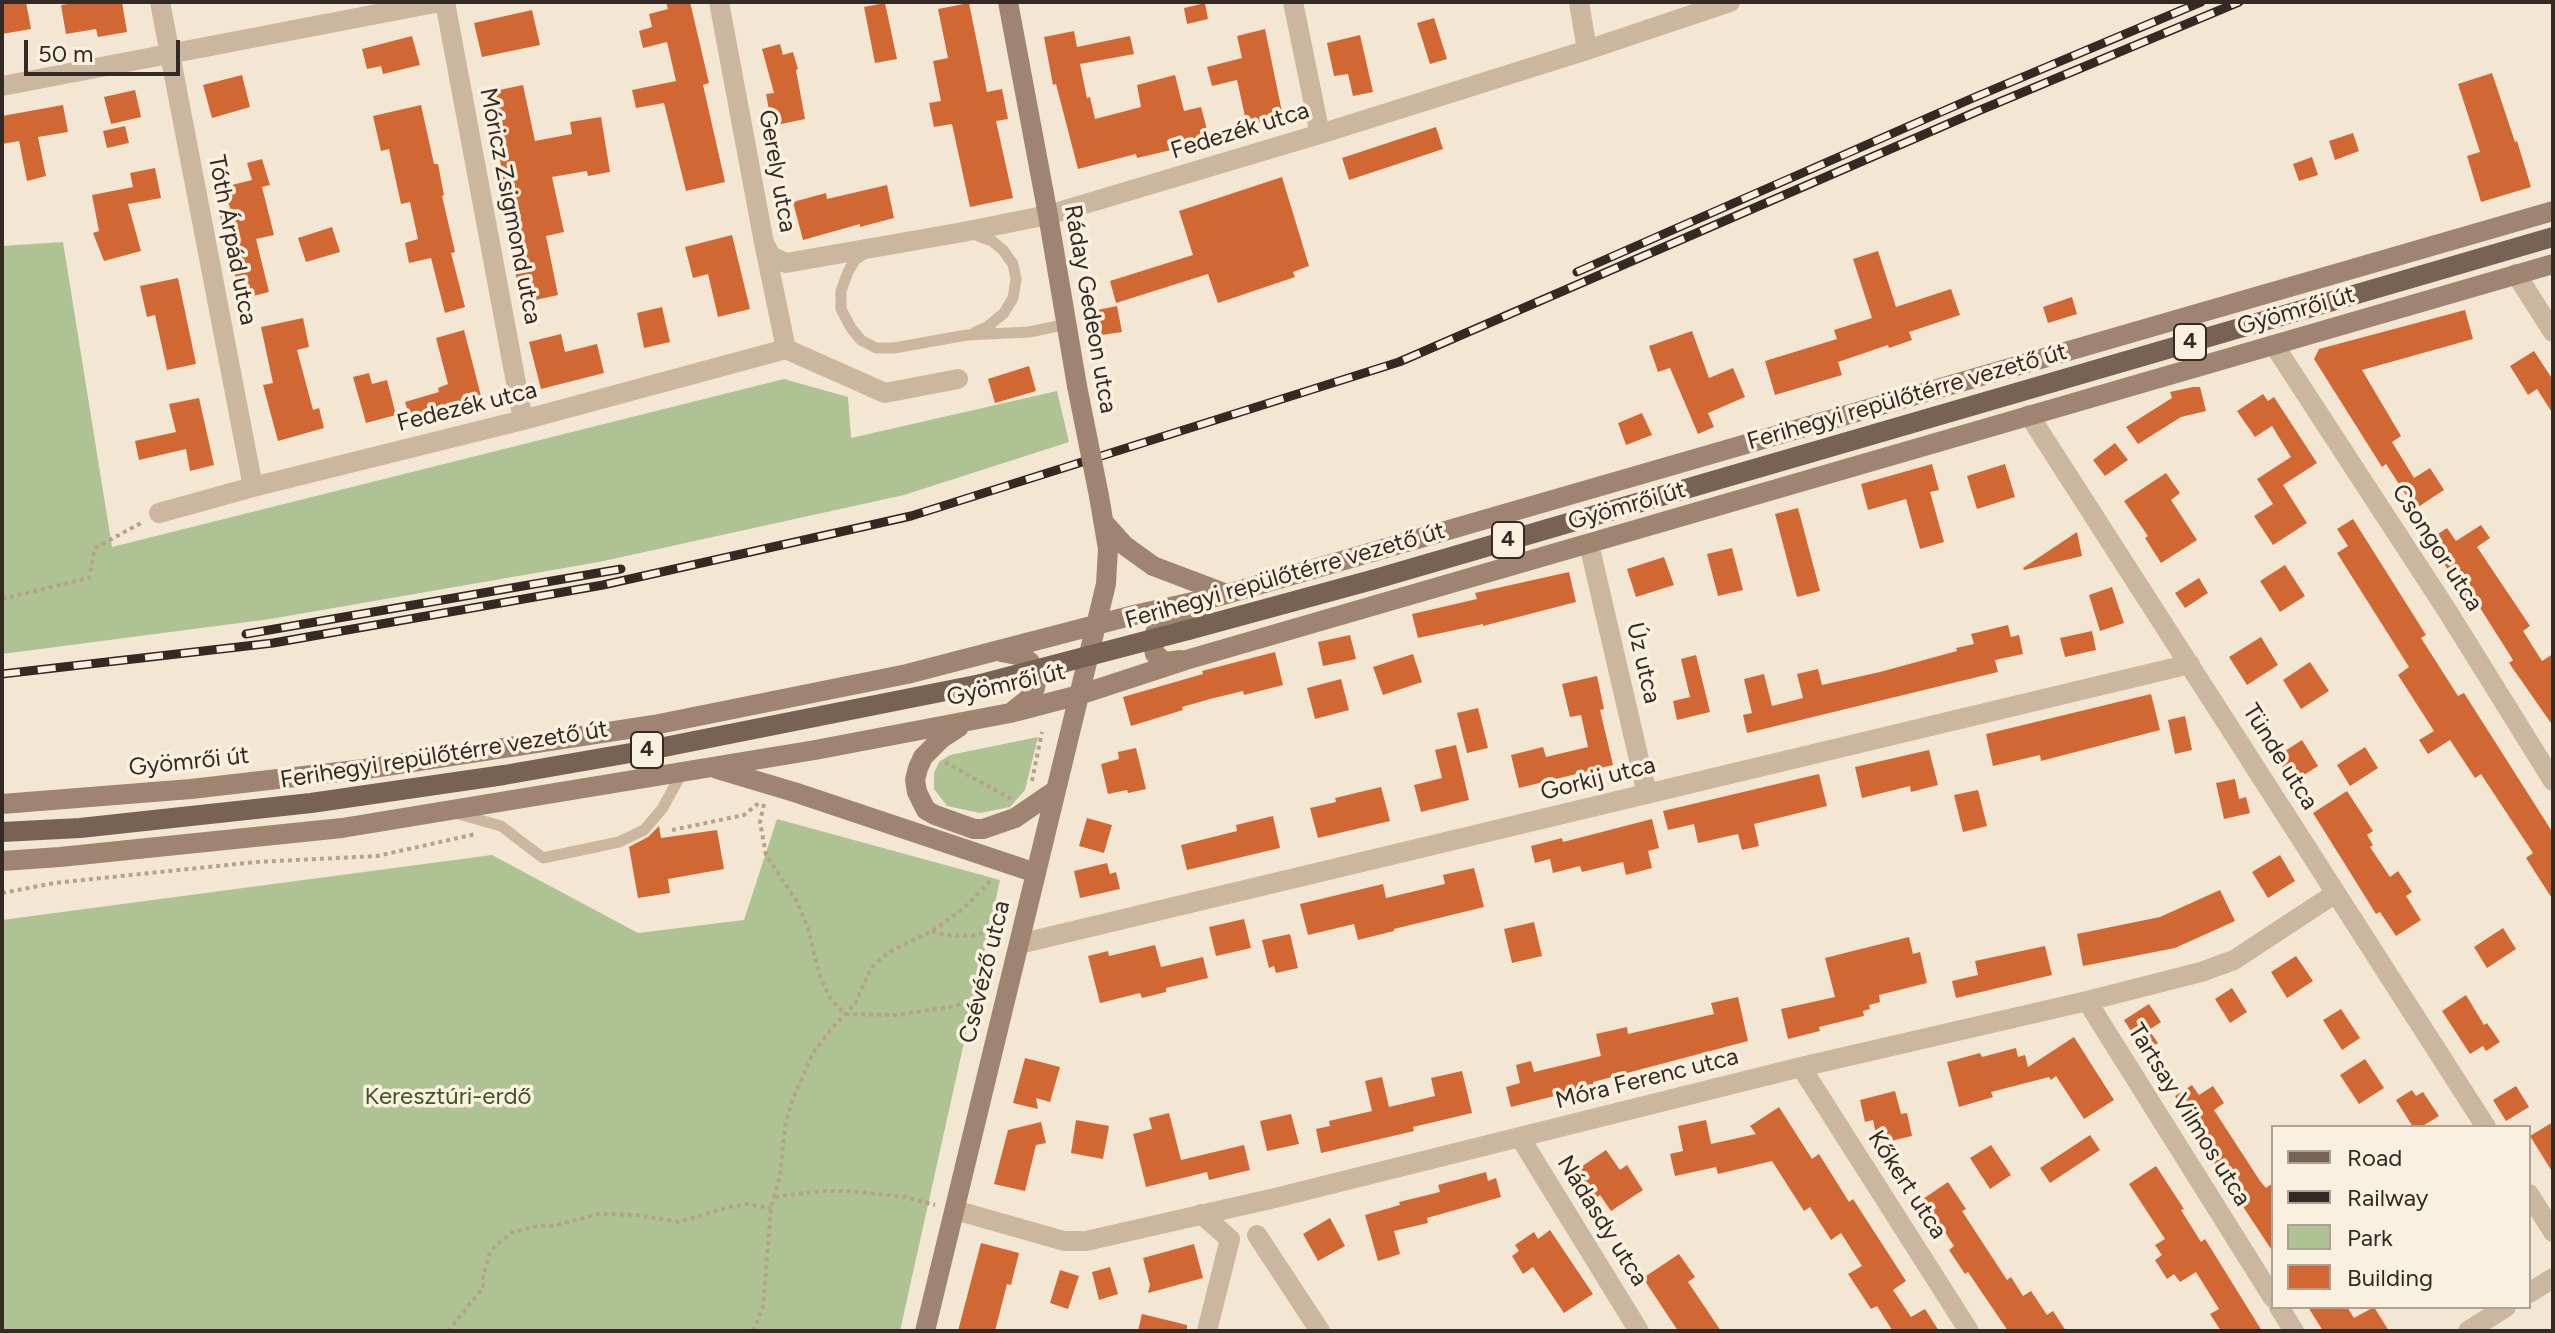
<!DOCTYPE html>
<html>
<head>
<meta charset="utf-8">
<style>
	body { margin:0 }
	#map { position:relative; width:2555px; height:1333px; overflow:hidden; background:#f3e7d4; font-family:Figtree,sans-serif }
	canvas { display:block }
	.frame { position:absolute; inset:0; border:4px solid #342a23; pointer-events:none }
	.legend { position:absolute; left:2271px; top:1125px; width:260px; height:184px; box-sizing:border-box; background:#faf0e0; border:2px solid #aba194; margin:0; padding:10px 14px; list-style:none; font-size:24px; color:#342a23 }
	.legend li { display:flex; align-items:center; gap:16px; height:40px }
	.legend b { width:40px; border:2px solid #aba194 }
	.scale { position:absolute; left:24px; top:40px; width:156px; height:36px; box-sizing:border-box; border:4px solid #342a23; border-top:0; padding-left:10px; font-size:24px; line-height:28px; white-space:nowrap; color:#342a23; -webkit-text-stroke:6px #faf0e0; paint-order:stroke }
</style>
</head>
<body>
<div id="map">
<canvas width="2555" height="1333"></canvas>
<div class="frame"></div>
<ul class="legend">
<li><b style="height:10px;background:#786253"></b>Road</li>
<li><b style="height:10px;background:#342a23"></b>Railway</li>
<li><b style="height:22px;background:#aec293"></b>Park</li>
<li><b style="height:22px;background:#d16733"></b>Building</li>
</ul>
<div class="scale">50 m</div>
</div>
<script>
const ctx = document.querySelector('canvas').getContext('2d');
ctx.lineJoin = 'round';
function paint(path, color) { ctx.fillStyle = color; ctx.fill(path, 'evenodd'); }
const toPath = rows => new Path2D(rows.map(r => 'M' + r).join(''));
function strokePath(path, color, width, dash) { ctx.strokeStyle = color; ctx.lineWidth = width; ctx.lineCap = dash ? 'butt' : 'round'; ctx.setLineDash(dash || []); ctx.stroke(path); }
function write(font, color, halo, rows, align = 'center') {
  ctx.font = font + ' Figtree,sans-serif'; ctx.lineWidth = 7; ctx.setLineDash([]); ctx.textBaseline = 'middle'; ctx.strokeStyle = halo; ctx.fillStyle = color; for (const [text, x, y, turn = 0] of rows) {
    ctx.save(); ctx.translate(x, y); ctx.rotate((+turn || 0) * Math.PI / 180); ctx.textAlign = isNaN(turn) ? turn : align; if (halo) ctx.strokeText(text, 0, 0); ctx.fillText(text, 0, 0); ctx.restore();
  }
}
const green = toPath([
	[63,242,112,547,784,379,848,397,851,438,1057,391,1069,442,904,495,599,562,270,619,2,654,2,246],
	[1038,737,1025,790,1010,807,980,813,947,806,934,789,934,773,939,762,950,755],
	[777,819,1000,880,900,1331,2,1331,2,920,492,855,638,933,744,920]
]);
const building = toPath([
	[2,2,26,2,31,29,2,34],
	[82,2,122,2,127,32,98,37,96,29,66,34,61,5],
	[666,2,690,2,709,83,703,85,725,182,686,191,664,103,636,108,632,90,676,81,667,42,643,48,639,31,652,27,649,14,668,9],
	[885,3,897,59,875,63,864,7],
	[969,3,987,92,1002,89,1008,119,996,121,1013,198,970,207,952,124,934,127,929,103,941,101,933,61,948,58,938,9],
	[1205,3,1208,19,1187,24,1184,8],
	[532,10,540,45,482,57,474,23],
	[1434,18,1447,59,1430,64,1417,23],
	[1265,29,1283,117,1247,125,1237,80,1212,86,1207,67,1242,58,1237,36],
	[1074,31,1077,47,1130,36,1134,54,1080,64,1087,98,1090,97,1095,119,1141,107,1137,85,1175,75,1184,111,1201,107,1210,141,1137,158,1136,154,1078,169,1056,84,1053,85,1044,37],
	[1360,35,1373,92,1353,96,1348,74,1334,76,1327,43],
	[412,36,420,65,383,74,381,66,367,69,362,49],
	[780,44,783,55,793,52,798,69,796,70,805,119,772,126,766,94,774,93,762,49],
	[2492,73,2515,142,2517,141,2531,187,2481,202,2467,156,2480,152,2458,84],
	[242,75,250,107,212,118,203,85],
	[523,85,535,141,572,134,570,122,601,117,610,172,588,176,587,171,552,177,564,232,546,236,558,295,522,303,512,258,520,256,508,208,498,148,501,147,490,92],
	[135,90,141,117,111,124,104,97],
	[63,105,68,132,38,137,46,176,27,181,19,141,2,144,2,116],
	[421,105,434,164,438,164,444,195,442,196,455,252,451,253,465,307,445,313,431,258,409,263,405,243,418,239,410,202,401,204,389,149,381,151,373,116],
	[125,126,129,143,107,148,103,131],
	[1436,127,1443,149,1349,180,1342,158],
	[2353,133,2359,151,2335,160,2329,141],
	[2312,157,2318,175,2299,181,2293,164],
	[262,159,270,185,262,187,274,235,256,239,269,292,241,299,219,211,230,208,224,187,252,180,247,163],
	[155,168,161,198,128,204,141,251,104,261,93,233,99,231,92,195,133,187,130,173],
	[1282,177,1309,266,1293,272,1295,277,1218,303,1208,274,1116,303,1110,281,1193,255,1179,211],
	[887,185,894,218,860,227,860,224,803,240,793,202,826,193,827,199],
	[332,227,340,252,306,262,298,238],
	[732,235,750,309,718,317,708,274,693,278,685,247],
	[1878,251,1896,307,1951,289,1960,315,1909,332,1912,340,1889,348,1888,345,1838,362,1842,375,1775,395,1765,361,1837,339,1834,330,1872,318,1853,259],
	[178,278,196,364,167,370,155,315,147,317,140,286],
	[2072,297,2077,314,2048,323,2043,307],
	[1117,306,1122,332,1102,335,1097,310],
	[662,307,670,342,644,348,637,313],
	[2465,310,2473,339,2362,370,2401,436,2392,442,2414,478,2430,468,2444,490,2415,509,2386,464,2382,467,2314,359,2319,349],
	[303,318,309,347,297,350,313,410,319,408,324,428,278,441,263,385,273,383,261,327],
	[464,330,482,400,411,421,405,402,439,392,438,388,448,384,436,338],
	[1692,331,1709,378,1733,368,1745,397,1708,413,1714,427,1698,434,1670,368,1658,372,1649,346],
	[561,334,565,352,597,344,604,373,541,389,529,342],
	[2534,351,2553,380,2553,414,2537,389,2528,395,2510,366],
	[1029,366,1036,391,995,403,988,379],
	[369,373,372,384,387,380,396,415,366,423,353,377],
	[2193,387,2200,387,2206,411,2181,417,2138,444,2126,427,2172,398,2170,392],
	[2263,394,2268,401,2274,397,2317,463,2283,485,2307,523,2273,545,2254,516,2273,504,2257,479,2291,457,2272,426,2255,437,2237,411],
	[199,398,214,465,190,471,186,449,139,460,135,441,176,432,169,404],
	[1642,413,1652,435,1626,445,1618,423],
	[2115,443,2128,460,2105,476,2093,460],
	[1932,464,1939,490,1930,492,1944,542,1920,549,1906,499,1868,510,1861,484],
	[2005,464,2015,497,1977,509,1967,476],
	[2166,473,2180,493,2171,500,2197,540,2161,563,2145,538,2148,536,2124,501],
	[1798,508,1820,591,1797,597,1775,514],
	[2353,519,2426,635,2421,638,2458,696,2464,693,2553,833,2553,900,2526,858,2533,853,2481,774,2475,778,2450,740,2428,754,2419,740,2434,731,2398,675,2409,667,2337,553,2348,546,2337,529],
	[2481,525,2490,538,2477,547,2530,626,2523,631,2542,661,2553,654,2553,726,2509,663,2513,660,2477,603,2471,606,2429,540,2447,528,2456,541],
	[2077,532,2082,556,2024,570,2023,568],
	[1732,548,1743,590,1718,596,1707,554],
	[1664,557,1674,585,1636,597,1627,569],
	[2285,565,2305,596,2280,612,2260,581],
	[1569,572,1576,602,1483,626,1483,624,1418,638,1412,614,1477,599,1475,593],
	[2199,578,2208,593,2185,608,2175,593],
	[2112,587,2124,623,2100,631,2089,595],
	[2008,625,2011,637,2019,635,2023,654,1995,660,1998,672,1747,733,1743,715,1752,713,1744,679,1764,674,1772,706,1803,698,1797,674,1818,669,1822,685,1880,672,1957,651,1956,648,1974,644,1971,634],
	[2092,631,2096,650,2065,657,2060,638],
	[1350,635,1356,659,1323,666,1318,642],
	[2261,637,2278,665,2247,685,2229,657],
	[1275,652,1283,685,1244,695,1243,691,1210,699,1182,707,1183,710,1131,726,1123,697,1203,674,1202,671],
	[1413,654,1422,682,1383,695,1373,667],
	[1696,655,1710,712,1677,720,1673,701,1690,697,1681,659],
	[2310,662,2329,691,2301,709,2283,680],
	[1597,676,1604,709,1600,710,1613,765,1519,788,1511,755,1543,747,1546,757,1588,747,1581,715,1570,717,1562,684],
	[1341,679,1349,710,1315,719,1307,688],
	[2151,694,2160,730,2041,761,2040,755,1993,766,1986,734],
	[1478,708,1488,748,1467,753,1457,713],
	[2185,716,2192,750,2175,754,2168,720],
	[2302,740,2318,766,2293,782,2276,757],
	[1456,745,1469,800,1421,812,1414,785,1442,778,1435,750],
	[2365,747,2378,768,2350,786,2337,765],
	[1136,748,1146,789,1128,793,1127,790,1108,794,1101,764,1119,759,1118,752],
	[1929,750,1938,785,1911,792,1910,786,1862,798,1855,767],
	[1819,774,1827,806,1754,824,1759,846,1742,850,1738,834,1698,843,1694,824,1668,830,1663,811],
	[2235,779,2239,799,2246,797,2250,813,2224,819,2216,783],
	[1381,787,1390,821,1318,838,1310,808,1336,802,1335,798],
	[1978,790,1987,826,1963,832,1954,795],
	[2347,791,2373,831,2367,835,2373,845,2370,847,2390,877,2398,871,2412,892,2406,896,2421,920,2396,936,2380,912,2376,914,2313,813],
	[1273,816,1280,848,1187,870,1181,845,1237,831,1236,825],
	[1087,818,1112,825,1104,853,1079,846],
	[1652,819,1659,848,1648,851,1652,868,1626,875,1623,862,1582,872,1580,866,1553,873,1550,859,1535,863,1531,846,1562,838,1563,842],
	[659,826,661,838,717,830,724,869,668,879,670,893,638,898,629,847,648,837],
	[2280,855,2295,881,2268,898,2252,872],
	[1107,863,1110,874,1116,872,1120,889,1080,898,1074,871],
	[1474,868,1484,907,1394,929,1394,931,1358,940,1354,924,1308,935,1300,904,1383,884,1386,898,1445,884,1443,875],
	[2220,890,2235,921,2175,948,2083,966,2077,934,2160,917],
	[1244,919,1251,948,1216,956,1209,927],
	[1534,922,1542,956,1512,963,1504,929],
	[2503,928,2516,949,2487,968,2474,947],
	[1290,934,1298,968,1276,973,1274,966,1269,968,1262,940],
	[1909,937,1913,954,1920,952,1927,983,1879,995,1880,1002,1869,1005,1870,1009,1863,1011,1864,1016,1819,1027,1820,1031,1788,1039,1781,1009,1835,997,1825,958],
	[1155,945,1161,967,1203,957,1208,978,1166,988,1166,992,1142,998,1140,993,1100,1003,1088,956,1108,951,1109,956],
	[2045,946,2052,975,1956,998,1952,981,1978,975,1975,961],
	[2296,956,2313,981,2287,998,2271,972],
	[2232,988,2247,1012,2230,1023,2215,999],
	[2466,995,2484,1025,2487,1023,2500,1042,2486,1051,2483,1046,2470,1054,2442,1011],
	[1738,997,1748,1041,1593,1082,1594,1086,1511,1107,1506,1087,1520,1083,1516,1065,1531,1061,1534,1072,1601,1056,1596,1034,1627,1027,1628,1034,1714,1014,1711,1003],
	[2149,1004,2161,1022,2149,1030,2158,1043,2144,1052,2124,1020],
	[2341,1009,2360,1038,2342,1050,2323,1020],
	[2074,1037,2114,1100,2084,1119,2056,1076,2051,1080,2049,1077,1991,1092,1993,1097,1959,1107,1947,1062,1980,1053,1982,1057,2016,1048,2018,1057,2025,1055,2028,1067],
	[1025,1058,1060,1067,1050,1102,1036,1098,1038,1109,1013,1103],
	[2365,1059,2384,1088,2359,1104,2340,1075],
	[1462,1071,1472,1113,1413,1127,1414,1131,1321,1153,1316,1129,1330,1126,1329,1121,1372,1111,1365,1081,1382,1077,1389,1107,1435,1096,1431,1078],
	[2192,1085,2199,1095,2213,1086,2224,1103,2214,1110,2260,1181,2266,1188,2273,1183,2273,1252,2205,1149,2208,1147,2175,1096],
	[2516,1086,2529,1107,2506,1121,2493,1100],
	[2412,1090,2416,1096,2423,1092,2439,1116,2421,1127,2413,1127,2396,1100],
	[1895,1091,1901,1114,1907,1113,1912,1136,1878,1144,1873,1120,1865,1122,1860,1100],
	[1779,1107,1812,1159,1819,1154,1849,1202,1853,1199,1906,1281,1893,1290,1911,1317,1925,1309,1939,1331,1890,1331,1892,1330,1877,1306,1871,1309,1848,1274,1862,1266,1841,1233,1831,1240,1810,1207,1804,1211,1772,1161,1718,1174,1716,1167,1675,1176,1670,1154,1683,1151,1678,1126,1706,1120,1711,1144,1756,1134,1750,1126],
	[1169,1113,1181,1160,1244,1145,1250,1170,1209,1180,1207,1172,1146,1187,1133,1134,1152,1129,1149,1118],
	[1291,1114,1299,1144,1267,1151,1260,1121],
	[1076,1120,1109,1126,1103,1159,1071,1153],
	[1041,1122,1046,1143,1036,1145,1025,1191,994,1184,1008,1130],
	[2553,1122,2553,1173,2530,1136],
	[2090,1135,2100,1150,2050,1183,2040,1168],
	[1991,1145,2011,1175,1990,1189,1970,1158],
	[1606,1150,1620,1170,1627,1165,1643,1190,1611,1211,1600,1195,1594,1199,1575,1171],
	[2156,1166,2184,1209,2181,1210,2201,1242,2205,1239,2262,1331,2221,1331,2210,1314,2219,1309,2196,1272,2180,1282,2174,1274,2167,1279,2155,1260,2162,1255,2155,1245,2165,1239,2129,1184],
	[1486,1172,1488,1181,1496,1178,1501,1197,1427,1218,1428,1223,1394,1231,1400,1254,1378,1261,1365,1215,1400,1205,1399,1202,1440,1192,1438,1185],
	[1948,1182,1966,1209,1962,1211,2007,1280,2011,1277,2023,1296,2031,1291,2047,1315,2053,1311,2066,1331,2008,1331,1968,1272,1965,1274,1949,1250,1954,1246,1923,1199],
	[1330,1218,1345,1246,1318,1261,1303,1234],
	[1550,1230,1593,1294,1564,1313,1533,1267,1523,1274,1512,1256,1519,1251,1515,1245,1534,1232,1538,1239],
	[981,1243,1019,1253,1011,1285,1007,1284,995,1331,958,1331],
	[1194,1244,1203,1278,1148,1293,1150,1285,1143,1258],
	[1679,1254,1695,1277,1688,1282,1721,1331,1678,1331,1643,1278],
	[1110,1267,1118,1294,1099,1300,1092,1272],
	[1060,1270,1079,1276,1068,1309,1050,1303],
	[2308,1307,2347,1307,2354,1318,2374,1307,2389,1331,2323,1331],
	[1142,1314,1187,1325,1187,1331,1138,1331]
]);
const path = toPath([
	[2,599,89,578,95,548,141,523],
	[945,762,1011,799],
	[1032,781,1042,732],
	[764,804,760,822,766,855,797,902,808,928,819,974,829,996,839,1008,846,1014,897,1015,950,1007,986,997],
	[672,830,744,815,760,802],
	[2,893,54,883,256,862,377,856,476,834],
	[932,931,944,935,971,936,1002,929],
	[775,1197,822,1191,848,1191,905,1197,935,1205],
	[448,1331,483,1288,483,1275,490,1253,496,1245,513,1232,538,1226,553,1226,598,1214,638,1215,679,1222,729,1207,746,1204,771,1208],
	[753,1331,763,1307,771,1208,780,1176,785,1126,792,1101,813,1053,834,1026,855,1004,871,968,889,952,932,931,963,909,991,880]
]);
const lane = toPath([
	[973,234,992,241,1003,250,1013,264,1016,279,1013,298,1004,313,987,327,975,332],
	[867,252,855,260,848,272,841,291,841,309,851,328,861,340,876,348,894,348,967,335,1029,332,1068,324],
	[455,813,501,826,543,858,619,842,644,830,662,809,682,773]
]);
const street = toPath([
	[160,2,253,487],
	[445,2,523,420],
	[719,2,764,243,786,349],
	[1293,2,1320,134],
	[1579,2,1587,50],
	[2,86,440,2],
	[764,243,771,256,786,263,963,232,1048,215,1320,134,1587,50,1730,2],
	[2516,274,2553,332],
	[2274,345,2448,612,2553,781],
	[786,349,885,393,958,379],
	[2029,415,2486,1127],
	[159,513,253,487,523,420,786,349],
	[1589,544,1647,794],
	[1019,944,2190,664],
	[2087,1001,2273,1298],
	[1801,1067,1969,1331],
	[1521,1139,1639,1331],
	[2529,1194,2553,1232],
	[955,1210,1064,1241,1086,1241,1275,1198,1801,1067,2087,1001,2201,972,2234,960,2336,893],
	[1201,1214,1230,1239,1207,1331],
	[1257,1235,1320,1331],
	[2529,1293,2553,1278],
	[2279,1307,2294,1331],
	[2468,1331,2506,1307]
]);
const secondary = toPath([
	[1008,2,1048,215,1077,386],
	[1106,525,1124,545,1153,566,1227,594],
	[1001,652,1022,656,1030,662,1037,676,1035,688,1028,699,1013,711],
	[1181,660,1165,662,1155,654,1152,641,1158,626,1197,612],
	[959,727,942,738,923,757,918,768,915,780,917,792,926,810,935,815,974,829,983,829,1015,818,1056,790],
	[717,769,794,792,1036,873],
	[2,804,191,789,373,768,654,725,907,674,1134,615,1220,596,2553,211],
	[2,861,60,857,342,828,815,750,1010,713,1079,695,1186,660,2553,264],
	[925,1331,1106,584,1108,549,1099,496]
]);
const primary = toPath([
	[1188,630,1372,580,2553,237],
	[2,832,80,828,311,803,504,775,659,748,981,684]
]);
const rail = toPath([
	[1577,272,1973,98,2201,2],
	[246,634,621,569],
	[2,674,273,643,603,585,911,516,1399,362,1978,111,2239,2]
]);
const secondaryBridge = toPath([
	[1077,386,1099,496]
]);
const primaryBridge = toPath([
	[981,684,1188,630]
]);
const shields = [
	[2190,342,32],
	[1508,540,32],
	[647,750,32]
];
const shieldNames = [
	["4",2190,342],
	["4",1508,540],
	["4",647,750]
];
const streetNames = [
	["Fedezék utca",1240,131,-17],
	["Gerely utca",777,171,80],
	["Móricz Zsigmond utca",510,206,79],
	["Tóth Árpád utca",232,240,79],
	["Ráday Gedeon utca",1090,309,80],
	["Gyömrői út",2296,311,-16],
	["Ferihegyi repülőtérre vezető út",1907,397,-16],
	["Fedezék utca",467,407,-14],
	["Gyömrői út",1627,506,-16],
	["Csongor utca",2437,548,57],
	["Ferihegyi repülőtérre vezető út",1285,576,-16],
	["Úz utca",1643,663,77],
	["Gyömrői út",1006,685,-13],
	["Ferihegyi repülőtérre vezető út",444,755,-9],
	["Tünde utca",2280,757,58],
	["Gyömrői út",189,762,-6],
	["Gorkij utca",1598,779,-14],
	["Csévéző utca",985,972,-76],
	["Móra Ferenc utca",1647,1079,-14],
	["Tartsay Vilmos utca",2189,1115,58],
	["Kőkert utca",1907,1185,57],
	["Nádasdy utca",1602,1221,58]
];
const parkNames = [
	["Keresztúri-erdő",448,1097]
];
paint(green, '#aec293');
paint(building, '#d16733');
strokePath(path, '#b7a18a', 4, [4, 4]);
strokePath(lane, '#cbb79f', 11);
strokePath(street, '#cbb79f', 20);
strokePath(secondary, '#9f8571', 20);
strokePath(primary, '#786253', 20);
strokePath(rail, '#342a23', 9);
strokePath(rail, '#faf0e0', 6, [18]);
strokePath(secondaryBridge, '#9f8571', 20);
strokePath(primaryBridge, '#786253', 20);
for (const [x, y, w] of shields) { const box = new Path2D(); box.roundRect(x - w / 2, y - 18, w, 36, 6); ctx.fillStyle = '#faf0e0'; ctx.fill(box); strokePath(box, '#342a23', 2); }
write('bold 22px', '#342a23', null, shieldNames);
write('24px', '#342a23', '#faf0e0', streetNames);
write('24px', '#3f5425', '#faf0e0', parkNames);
</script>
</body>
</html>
